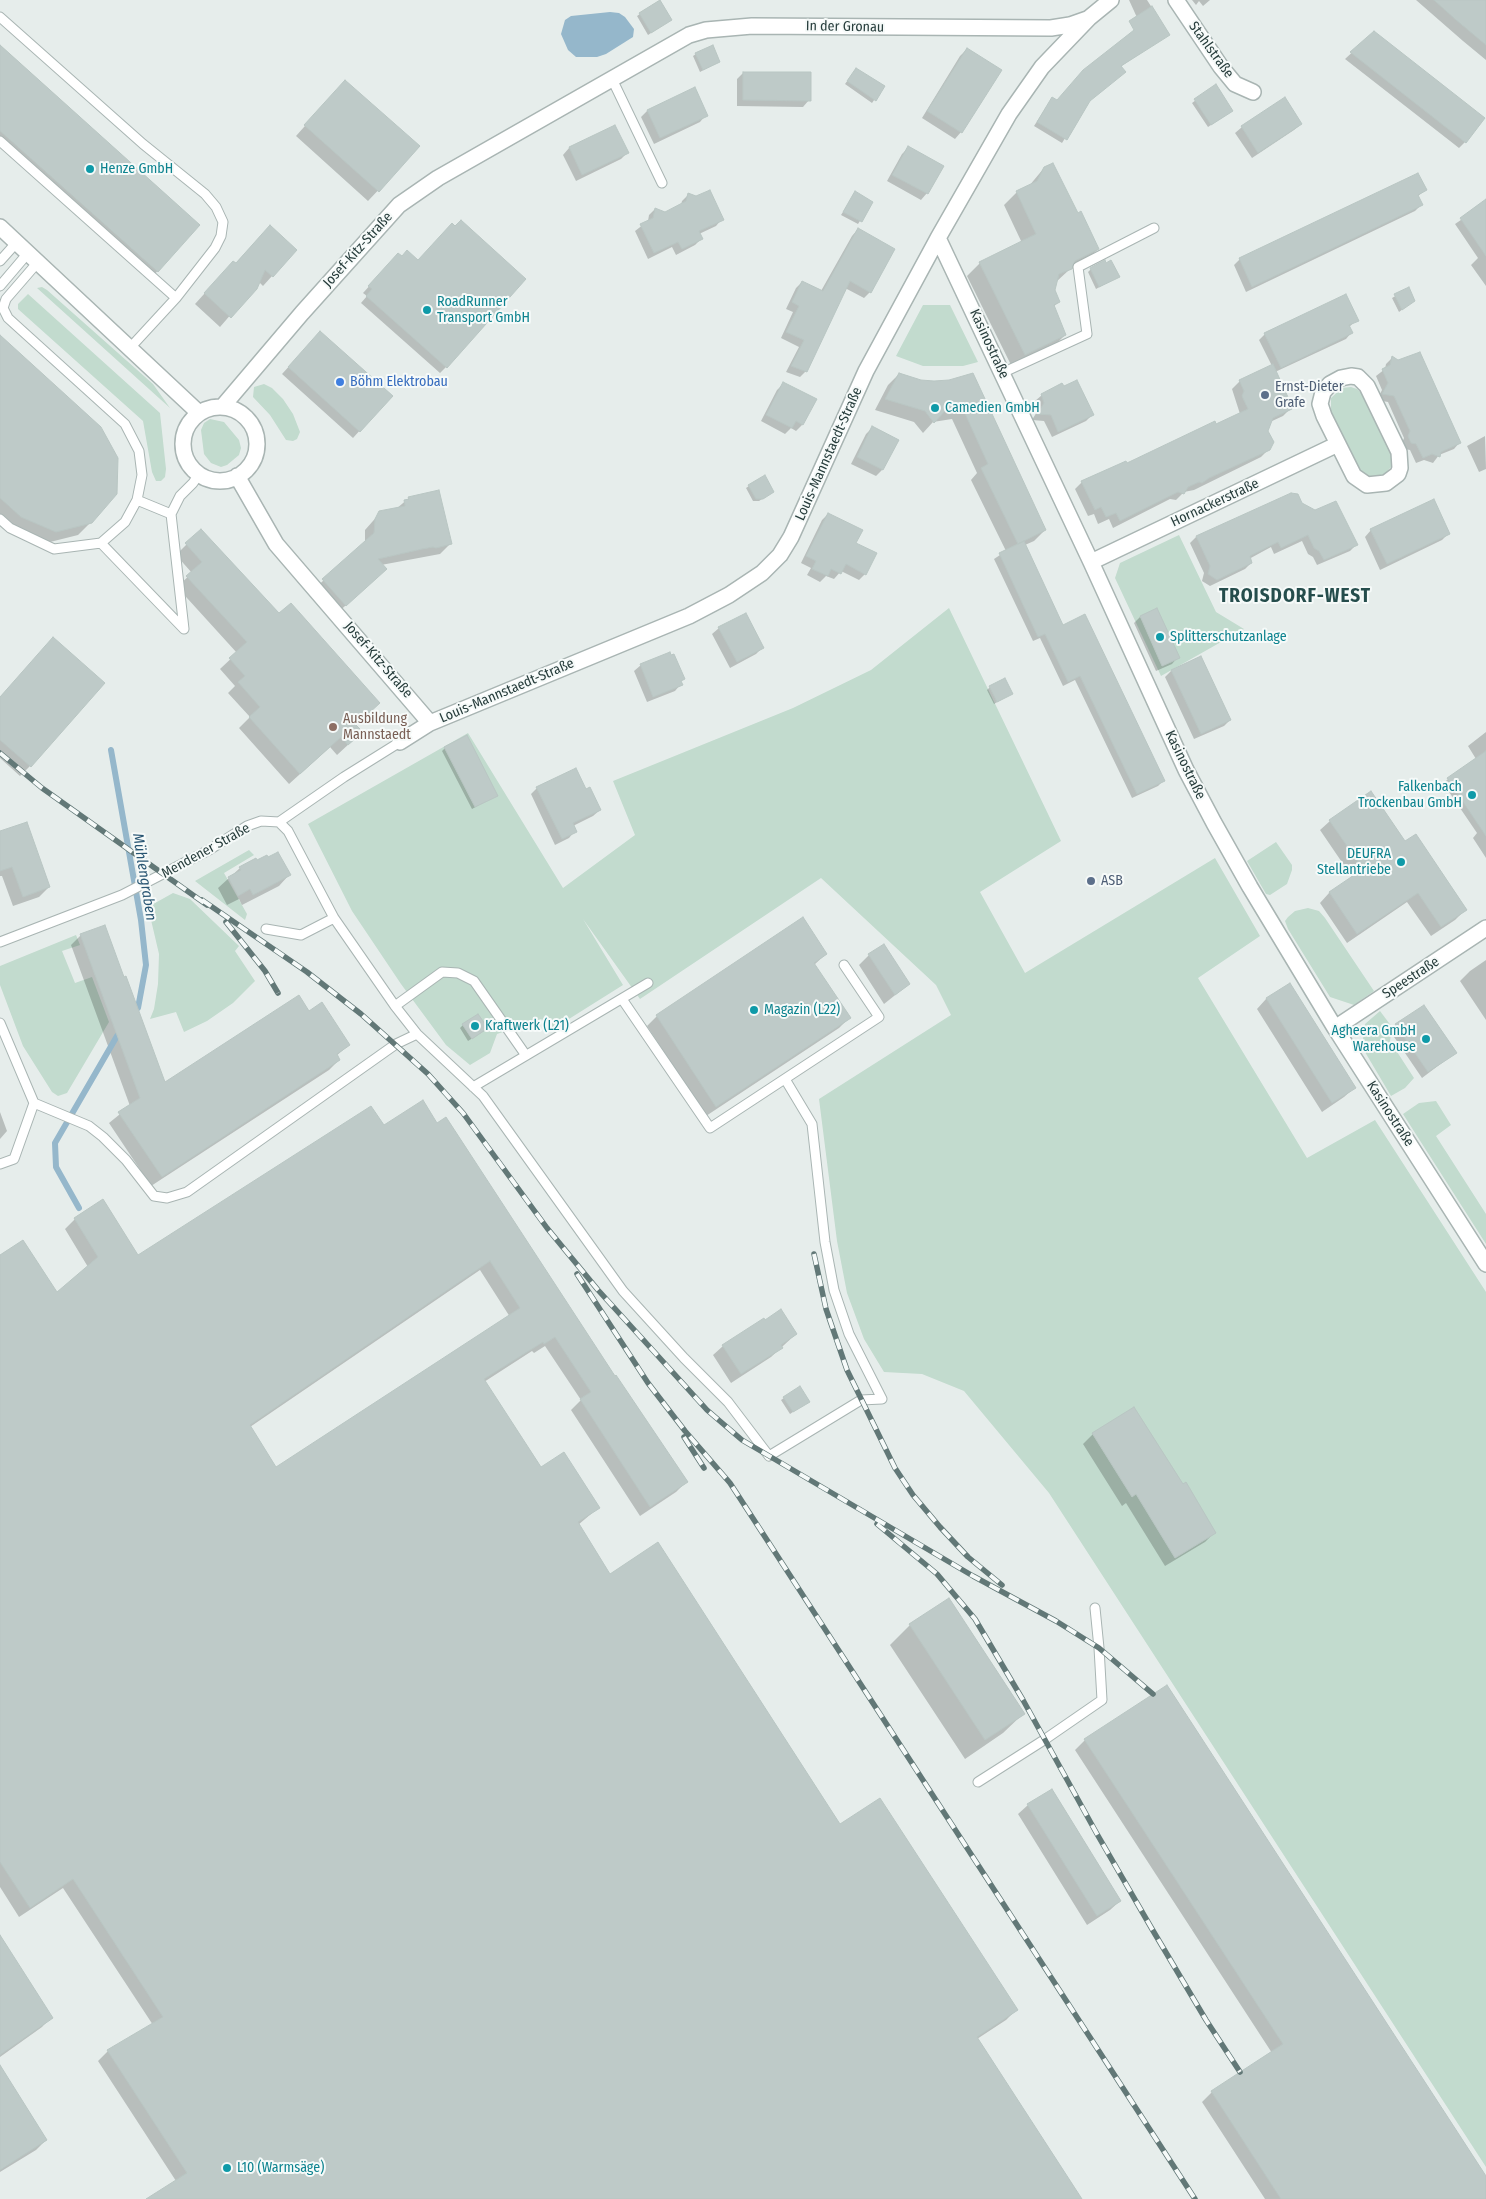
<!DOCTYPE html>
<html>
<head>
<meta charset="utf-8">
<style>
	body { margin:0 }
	canvas { display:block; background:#e6edeb }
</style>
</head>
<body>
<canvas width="1486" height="2199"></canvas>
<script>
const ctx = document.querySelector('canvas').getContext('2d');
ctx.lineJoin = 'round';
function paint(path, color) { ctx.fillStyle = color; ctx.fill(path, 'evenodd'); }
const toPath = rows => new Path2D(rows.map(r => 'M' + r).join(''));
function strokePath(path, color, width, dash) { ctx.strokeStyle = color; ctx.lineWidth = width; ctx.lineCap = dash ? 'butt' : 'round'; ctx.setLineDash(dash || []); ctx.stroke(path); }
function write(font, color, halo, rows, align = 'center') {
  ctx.font = font + ' "Fira Sans Condensed",sans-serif'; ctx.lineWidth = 4; ctx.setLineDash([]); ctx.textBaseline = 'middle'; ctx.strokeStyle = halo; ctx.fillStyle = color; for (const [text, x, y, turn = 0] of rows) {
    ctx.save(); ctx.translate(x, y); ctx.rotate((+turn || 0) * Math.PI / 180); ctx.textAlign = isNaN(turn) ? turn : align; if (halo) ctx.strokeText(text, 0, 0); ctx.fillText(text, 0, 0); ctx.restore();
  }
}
const green = toPath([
	[42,287,47,290,153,384,170,408,37,288],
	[28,294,160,413,166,469,165,477,161,481,156,481,152,472,143,421,18,309,18,304],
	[923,305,950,305,978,362,963,366,923,366,896,356],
	[264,384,272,388,283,399,293,414,300,432,297,439,293,441,286,440,270,415,253,397,254,387],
	[1351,387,1357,389,1365,396,1392,454,1393,461,1391,467,1383,476,1373,477,1360,473,1331,413,1331,398,1342,388],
	[210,419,224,422,239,440,241,448,239,455,227,465,221,467,211,463,204,454,201,430,204,423],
	[1179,535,1216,612,1244,629,1161,676,1115,578,1120,563],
	[949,608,1061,841,980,892,1025,973,1215,858,1260,936,1198,978,1307,1158,1375,1120,1486,1292,1486,2167,1049,1493,964,1391,922,1374,884,1372,864,1339,847,1293,837,1241,819,1099,951,1015,936,985,821,878,640,999,583,919,623,985,553,1029,541,1019,497,1034,490,1053,470,1065,446,1045,401,984,352,911,308,824,468,733,563,888,635,835,613,781,793,708,871,670],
	[1276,842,1292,865,1292,870,1287,884,1270,895,1266,894,1247,861],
	[249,850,254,855,224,873,247,914,245,920,195,881],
	[173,893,190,899,239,946,235,951,255,981,233,1003,207,1021,184,1032,176,1012,150,1019,154,1009,158,984,159,954,148,907],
	[1308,908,1319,911,1325,918,1374,991,1354,1005,1330,997,1288,929,1285,921,1288,917,1295,911],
	[76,935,80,945,62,951,75,983,92,977,109,1022,67,1093,58,1096,52,1092,23,1046,0,985,0,966],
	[1380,1011,1392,1027,1390,1041,1414,1078,1405,1088,1391,1096,1362,1047,1365,1024],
	[1436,1101,1451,1125,1436,1136,1486,1214,1486,1244,1403,1114,1419,1103]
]);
const water = toPath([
	[610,12,619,13,625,17,634,29,633,37,606,54,597,57,576,57,568,50,561,34,565,20,571,16]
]);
const shadow = toPath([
	[1129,0,1147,0,1169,34,1120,67,1088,102,1062,143,1034,126,1049,103,1057,102,1150,46],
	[1192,0,1210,0,1203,6,1199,1,1196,5],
	[1416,0,1486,0,1486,60,1463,41],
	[659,1,671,20,648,35,637,16],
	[1374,32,1465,142,1459,148,1345,59],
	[0,47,198,225,154,275,0,139],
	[967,49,961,132,955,139,922,118,960,56],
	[696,54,719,62,700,72,693,56],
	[856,69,884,86,872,103,845,84],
	[743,73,809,100,803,107,737,106,737,79],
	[1215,86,1229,113,1208,127,1192,103],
	[694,89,706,115,700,122,654,144,641,117,647,111],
	[336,91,419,147,368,201,296,136],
	[1301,124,1294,130,1252,158,1235,133,1242,127],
	[615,127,627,153,621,159,576,181,563,155,569,148],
	[908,148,927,193,921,200,887,181,902,154],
	[1044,168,1098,249,1085,262,1069,270,1056,282,1054,290,1059,302,1053,307,1065,335,1052,348,1012,367,967,276,980,263,1022,243,1004,205,1017,192,1029,186],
	[1425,190,1417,197,1421,205,1415,211,1246,292,1234,265,1240,259],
	[855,193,872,202,858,224,841,215],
	[688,195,722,219,716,226,699,234,701,239,695,245,676,255,672,247,648,259,635,231,648,221,649,215,655,209,665,213,681,205,682,201],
	[1486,203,1486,286,1471,265,1478,258,1455,224],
	[858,229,870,292,864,298,845,288,806,371,800,377,786,372,799,347,781,338,793,312,786,309,796,288,802,282,821,291,852,236],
	[260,237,272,276,263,286,259,282,220,327,195,304,224,272,235,264],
	[392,261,446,367,440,373,361,303,367,296,363,293],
	[1091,269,1118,277,1096,289,1088,272],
	[1408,289,1414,301,1399,312,1392,298],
	[1357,320,1349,327,1351,333,1346,339,1275,372,1291,408,1283,416,1270,422,1266,431,1269,449,1261,457,1194,490,1184,492,1176,500,1170,499,1113,528,1109,519,1098,524,1094,514,1088,516,1075,489,1082,482,1126,465,1240,414,1232,389,1240,381,1272,366,1259,340,1265,334],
	[0,337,91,522,78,535,42,544,0,522],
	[314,339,391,396,353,438,282,374],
	[1392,358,1460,442,1454,449,1439,455,1433,463,1424,460,1416,463,1410,450,1405,449,1402,443,1404,438,1388,402,1377,400,1382,390,1376,376,1385,369,1386,364],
	[899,374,920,382,949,382,1045,530,1034,541,1025,545,1062,626,1163,781,1158,786,1132,798,1075,680,1063,686,1040,638,1033,641,994,559,1006,551,971,480,977,473,952,419,933,422,923,433,914,422,875,410,888,385],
	[783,384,815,400,802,425,796,431,791,428,785,434,761,421,777,390],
	[1042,395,1092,415,1086,421,1052,437,1044,421,1032,420,1038,410,1035,401],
	[872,428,897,440,882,470,876,476,851,464,866,434],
	[1485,436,1486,469,1479,472,1467,446],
	[749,486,773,492,759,501,753,501,746,488],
	[409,498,450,544,440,554,381,565,375,579,335,615,313,590,365,543,365,530,380,513,396,509],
	[1301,504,1357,544,1350,551,1317,565,1313,557,1308,554,1302,541,1274,554,1271,547,1249,559,1251,563,1245,569,1210,586,1202,581,1204,573,1190,543,1196,537],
	[828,514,855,544,865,574,859,580,841,571,834,579,826,576,820,582,807,575,811,568,801,563,822,520],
	[201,530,355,725,350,743,337,755,330,747,289,784,239,728,250,717,228,693,235,686,220,669,237,653,177,587,192,573,176,555],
	[1371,530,1448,534,1442,540,1380,570,1365,537],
	[1140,617,1178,657,1172,664,1156,671,1134,623],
	[719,628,763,647,756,654,730,668,712,634],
	[1200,657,1230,720,1224,726,1194,739,1165,677,1171,671],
	[641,665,683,679,680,682,681,684,675,691,647,702,634,671],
	[990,687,1011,694,994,704,987,690],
	[0,697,30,766,20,776,0,758],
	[1486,732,1486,858,1473,838,1477,833,1443,783,1476,759,1468,746],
	[445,748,497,795,472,809,442,751],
	[537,788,585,791,600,810,593,816,573,826,575,831,569,838,555,845,531,794],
	[1330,821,1405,843,1465,910,1455,920,1431,936,1407,902,1347,943,1320,903,1329,893,1352,877,1320,830],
	[0,833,49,887,39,897,13,906,2,876,0,876],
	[240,868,289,875,279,886,242,905,239,899,227,905,218,888],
	[81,935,165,1083,308,1012,349,1045,336,1056,339,1060,329,1070,151,1186,109,1123,130,1106,71,945],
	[883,945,909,984,884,1004,859,965,869,955],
	[826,954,814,965,849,1018,839,1028,706,1116,647,1026,657,1016],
	[1486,960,1486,1020,1460,981,1470,971],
	[1289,985,1354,1088,1344,1097,1322,1112,1257,1009,1266,999],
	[463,1025,484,1031,468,1041,460,1028],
	[1396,1025,1455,1053,1422,1078,1390,1031],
	[0,1112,7,1131,0,1139],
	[437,1124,686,1482,676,1492,640,1516,571,1410,581,1400,545,1346,534,1353,532,1351,484,1382,541,1469,598,1508,578,1525,610,1576,840,1826,1016,2010,1006,2020,977,2039,1080,2199,148,2199,176,2181,98,2061,108,2051,153,2025,63,1888,19,1917,0,1887,0,1257,57,1294,88,1267,65,1229,75,1219,138,1256,384,1127],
	[480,1270,510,1317,276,1469,250,1427],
	[796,1334,771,1357,731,1383,713,1355,723,1346],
	[784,1398,805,1404,790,1414,781,1400],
	[1093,1434,1215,1532,1205,1542,1165,1566,1126,1503,1122,1506,1083,1444],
	[910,1625,1023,1714,1003,1733,965,1759,890,1645],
	[1085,1740,1486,2178,1486,2199,1265,2199,1202,2102,1212,2092,1272,2053,1075,1750],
	[1028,1805,1120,1901,1110,1910,1087,1925,1018,1814],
	[0,1937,51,2017,42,2027,0,2057],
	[0,2068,46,2140,36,2150,0,2172]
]);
const stream = toPath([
	[111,750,141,920,146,965,138,1008],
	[79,1208,56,1167,55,1143,117,1036]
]);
const building = toPath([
	[660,0,672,20,651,33,639,13,660,0],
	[1434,0,1486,0,1486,45,1455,19,1434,0],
	[1152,6,1170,35,1121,66,1126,72,1090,101,1067,140,1037,122,1052,97,1057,100,1083,70,1134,30,1129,21,1152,6],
	[1374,31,1485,118,1466,143,1350,52,1374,31],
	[0,45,200,225,158,272,0,131,0,45],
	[713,45,720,62,703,70,695,53,713,45],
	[967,48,1002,70,962,133,927,111,967,48],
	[856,68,885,86,876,101,847,81,856,68],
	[743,72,811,72,811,101,743,100,743,72],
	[345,80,420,146,379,192,304,125,345,80],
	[1216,84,1233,111,1211,125,1194,99,1216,84],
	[695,87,708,116,660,138,647,110,695,87],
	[1285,97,1302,124,1258,153,1241,126,1285,97],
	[615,125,629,153,582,175,569,147,615,125],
	[908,146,944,166,928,194,892,175,908,146],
	[1053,163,1078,213,1081,211,1099,249,1075,261,1072,269,1059,274,1055,290,1060,302,1054,305,1066,335,1025,355,979,262,1036,234,1016,191,1037,181,1044,167,1053,163],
	[1418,173,1427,190,1418,195,1423,205,1252,287,1239,258,1418,173],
	[710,190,724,220,699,231,703,239,682,249,678,242,654,253,640,224,653,218,655,208,665,212,686,201,688,193,696,196,710,190],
	[855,191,873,202,862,222,843,212,855,191],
	[1486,199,1486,256,1460,218,1486,199],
	[461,220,526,279,447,368,366,296,372,289,368,286,398,253,402,256,407,250,418,260,452,223,455,226,461,220],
	[270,225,297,250,273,277,265,270,257,289,231,318,204,293,233,261,236,263,270,225],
	[858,228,895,249,871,293,850,281,807,372,791,366,804,340,786,332,799,306,792,302,802,281,823,291,858,228],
	[1105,260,1106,263,1111,260,1120,277,1099,287,1090,268,1105,260],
	[1409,287,1415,301,1402,310,1394,294,1409,287],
	[1346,294,1359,321,1349,325,1353,333,1281,368,1264,333,1346,294],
	[320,331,393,396,360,432,288,367,320,331],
	[0,335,101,427,118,458,117,494,92,523,56,532,21,517,0,498,0,335],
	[1420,352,1461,443,1441,452,1440,457,1432,454,1423,458,1416,444,1411,443,1408,436,1410,431,1394,396,1382,394,1388,383,1382,369,1390,365,1392,356,1398,360,1420,352],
	[1273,364,1292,406,1292,409,1273,418,1268,431,1274,442,1270,450,1209,478,1202,483,1199,482,1188,487,1184,494,1178,492,1120,521,1116,513,1106,517,1101,507,1095,510,1081,481,1126,461,1127,463,1215,421,1216,424,1248,409,1242,396,1244,391,1239,380,1273,364],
	[899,373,921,380,934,381,949,380,973,373,1046,530,1018,544,981,468,988,464,963,409,945,411,934,423,925,411,885,399,899,373],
	[1077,380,1094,415,1058,432,1051,415,1037,414,1044,403,1041,394,1062,383,1064,386,1077,380],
	[783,382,817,399,803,425,796,421,792,428,766,415,783,382],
	[872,426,899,440,883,470,857,457,872,426],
	[765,475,774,492,763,499,756,499,748,485,765,475],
	[439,490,452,544,436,548,433,547,422,549,378,559,387,569,346,606,322,579,374,533,375,519,379,511,405,506,404,500,409,499,408,497,439,490],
	[1291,493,1298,494,1302,503,1315,510,1336,501,1358,545,1324,560,1319,551,1314,548,1308,535,1281,548,1278,542,1250,556,1252,563,1217,580,1208,574,1210,566,1196,536,1291,493],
	[1434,499,1450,534,1387,564,1370,529,1434,499],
	[828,513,863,530,856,543,877,553,866,575,846,564,841,574,831,569,828,576,812,569,816,561,806,556,828,513],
	[201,529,279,613,291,603,380,703,356,725,363,732,348,745,341,737,300,774,249,717,260,707,238,682,245,676,229,658,247,642,186,576,202,562,185,543,201,529],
	[1024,541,1063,625,1085,614,1165,781,1137,794,1080,676,1068,682,1045,634,1038,637,999,553,1024,541],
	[1157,608,1180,658,1162,666,1140,616,1157,608],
	[746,613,764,648,737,662,718,627,746,613],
	[53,637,105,683,31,767,0,740,0,697,53,637],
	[670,652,671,655,674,654,685,679,681,681,683,685,653,697,640,664,670,652],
	[1201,656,1231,720,1201,734,1171,670,1201,656],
	[1005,678,1013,694,997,702,989,686,1005,678],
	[467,735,498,796,475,807,444,747,467,735],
	[1486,751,1486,836,1447,778,1486,751],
	[576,768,586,789,590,787,601,810,573,823,577,832,562,839,536,787,576,768],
	[1371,791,1405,841,1416,834,1467,910,1441,927,1418,893,1357,934,1329,892,1363,869,1329,820,1371,791],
	[27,822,50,887,23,897,12,867,0,871,0,831,27,822],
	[278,852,291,875,253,895,250,889,238,896,228,877,241,870,239,867,256,858,257,860,267,855,268,857,278,852],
	[803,917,827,954,814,963,851,1018,716,1107,656,1015,803,917],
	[105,925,124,977,126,976,165,1082,299,995,309,1011,322,1002,350,1045,337,1054,340,1060,162,1177,118,1112,140,1098,80,934,105,925],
	[884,944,910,984,895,995,868,954,884,944],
	[1290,983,1356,1088,1332,1103,1266,998,1290,983],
	[1424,1005,1457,1053,1428,1072,1395,1024,1424,1005],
	[478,1014,488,1028,472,1039,462,1024,478,1014],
	[423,1100,437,1123,446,1117,615,1376,616,1375,688,1482,650,1507,580,1399,591,1392,555,1337,544,1344,543,1342,484,1379,541,1467,564,1452,600,1508,578,1522,610,1574,658,1542,840,1824,880,1798,1018,2010,977,2037,1082,2199,146,2199,187,2173,107,2050,163,2017,73,1879,30,1908,0,1862,0,1255,23,1240,57,1292,98,1257,74,1218,103,1199,138,1255,371,1106,384,1125,423,1100],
	[490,1261,520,1308,276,1467,250,1425,490,1261],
	[781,1309,797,1334,781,1345,783,1348,741,1374,722,1345,764,1318,765,1320,781,1309],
	[800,1386,810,1402,793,1412,783,1397,800,1386],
	[1134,1407,1183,1484,1186,1482,1216,1533,1175,1558,1136,1494,1132,1497,1092,1433,1134,1407],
	[949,1598,1025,1714,985,1740,909,1624,949,1598],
	[1167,1685,1486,2176,1486,2199,1281,2199,1211,2091,1283,2044,1084,1739,1167,1685],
	[1052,1789,1121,1901,1097,1916,1027,1804,1052,1789],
	[0,1935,53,2018,0,2055,0,1935],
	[0,2065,47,2140,0,2170,0,2065]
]);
const lane = toPath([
	[0,17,143,144,205,194,216,207,223,222,221,236,215,248,176,298,129,349],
	[612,79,662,183],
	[0,141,176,298],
	[0,261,17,242],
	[0,286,28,253],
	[1002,373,1087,334,1078,267,1154,228],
	[137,500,171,514,180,496,193,483,199,474],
	[171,514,184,629],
	[0,519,10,528,54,549,101,543,125,522,137,500,142,475,139,451,125,424,8,318,3,308,6,299,38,262],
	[101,543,184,629],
	[279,822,288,831,334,918,395,1006,417,1034,483,1096,623,1291,684,1358,728,1402,769,1456,861,1400,882,1399,849,1334,834,1290,825,1242,812,1124,785,1079],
	[266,929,301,935,334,918],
	[0,942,122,895,209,850,247,826,261,821,279,822,344,777,400,742],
	[622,999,710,1128,879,1017,844,965],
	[395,1006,442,972,458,973,474,981,525,1054],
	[0,1023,34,1103,14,1159,0,1164],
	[473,1087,648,983],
	[34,1103,89,1126,103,1137,126,1160,154,1196,167,1198,187,1192,396,1044,417,1034],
	[978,1782,1044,1740,1102,1700,1099,1648,1095,1608]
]);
const street = toPath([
	[1176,0,1221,67,1235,84,1253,92],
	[0,227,199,413],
	[938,238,1091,562,1186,770,1214,823,1250,887,1335,1028,1486,1264],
	[1351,376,1358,377,1367,386,1399,452,1400,468,1398,474,1386,483,1367,485,1354,476,1324,416,1320,404,1323,392,1330,384,1341,378,1351,376],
	[223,406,302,313,399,205,438,178,689,35,706,30,752,26,1051,28,1070,25,1087,19],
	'183 444a37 37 0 1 1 74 0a37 37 0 1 1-74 0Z',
	[237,476,276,544,430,723],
	[1091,562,1338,444],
	[400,742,430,723,689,616,729,595,762,573,780,555,791,537,866,371,938,238,1009,114,1042,67,1089,18,1111,0],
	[1335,1028,1486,928]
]);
const rail = toPath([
	[0,753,42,788,207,905],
	[202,900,307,972,361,1014,428,1074,463,1113,547,1228,598,1290,707,1410,742,1440,973,1576,1056,1621,1099,1648,1153,1694],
	[226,922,265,971,278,993],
	[814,1254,826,1309,847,1370,895,1468,913,1495,940,1527,968,1557,1002,1585],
	[577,1274,648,1383,685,1431,730,1483,1195,2199],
	[684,1437,704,1468],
	[877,1524,937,1574,975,1619,1023,1700,1097,1834,1152,1929,1206,2020,1240,2072]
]);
const markers = [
	[90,169,5,"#0f9aa8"],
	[427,310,5,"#0f9aa8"],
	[340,382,5,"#3f7fe0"],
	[1265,395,5,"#5c6f8a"],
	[935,408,5,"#0f9aa8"],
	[1160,637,5,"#0f9aa8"],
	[333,727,5,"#8d6e63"],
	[1472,795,5,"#0f9aa8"],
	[1401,862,5,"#0f9aa8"],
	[1091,881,5,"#5c6f8a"],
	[754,1010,5,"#0f9aa8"],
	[475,1026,5,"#0f9aa8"],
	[1426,1039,5,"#0f9aa8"],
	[227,2168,5,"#0f9aa8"]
];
const streetNames = [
	["In der Gronau",845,27,1],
	["Stahlstraße",1211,50,54],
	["Josef-Kitz-Straße",358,250,-48],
	["Kasinostraße",989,344,65],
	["Louis-Mannstaedt-Straße",829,454,-66],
	["Hornackerstraße",1215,503,-25],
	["Josef-Kitz-Straße",378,660,49],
	["Louis-Mannstaedt-Straße",507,691,-23],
	["Kasinostraße",1185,765,64],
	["Mendener Straße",206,851,-29],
	["Speestraße",1411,978,-33],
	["Kasinostraße",1390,1114,57]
];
const cultureNames = [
	["Henze GmbH",100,169],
	["RoadRunner",437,302],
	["Transport GmbH",437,318],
	["Camedien GmbH",945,408],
	["Splitterschutzanlage",1170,637],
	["Falkenbach",1462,787,"right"],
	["Trockenbau GmbH",1462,803,"right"],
	["DEUFRA",1391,854,"right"],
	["Stellantriebe",1391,870,"right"],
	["Magazin (L22)",764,1010],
	["Kraftwerk (L21)",485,1026],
	["Agheera GmbH",1416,1031,"right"],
	["Warehouse",1416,1047,"right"],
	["L10 (Warmsäge)",237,2168]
];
const shopNames = [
	["Böhm Elektrobau",350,382]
];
const serviceNames = [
	["Ernst-Dieter",1275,387],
	["Grafe",1275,403],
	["ASB",1101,881]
];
const educationNames = [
	["Ausbildung",343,719],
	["Mannstaedt",343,735]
];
const waterNames = [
	["Mühlengraben",144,877,81]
];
const districtNames = [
	["TROISDORF-WEST",1295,597]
];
paint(green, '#c2dbce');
paint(water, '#95b7cb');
paint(shadow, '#0003');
strokePath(stream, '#95b7cb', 6);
paint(building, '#becac8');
strokePath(building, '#b9c6c3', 1);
strokePath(lane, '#a9b5b3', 11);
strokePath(street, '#a9b5b3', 18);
strokePath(lane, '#fff', 9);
strokePath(street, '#fff', 15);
strokePath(rail, '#627877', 5.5);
strokePath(rail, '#f6faf9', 4, [11]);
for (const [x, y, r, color] of markers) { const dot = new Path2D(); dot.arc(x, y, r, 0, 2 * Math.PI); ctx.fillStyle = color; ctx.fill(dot); strokePath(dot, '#f6faf9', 2); }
write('14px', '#273d3c', '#f6faf9', streetNames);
write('14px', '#0d838f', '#f6faf9', cultureNames, 'left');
write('14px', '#366cbe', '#f6faf9', shopNames, 'left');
write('14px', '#4e5e75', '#f6faf9', serviceNames, 'left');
write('14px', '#785e54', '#f6faf9', educationNames, 'left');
write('italic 15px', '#285572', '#f6faf9', waterNames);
ctx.letterSpacing = '1px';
write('bold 19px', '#254d4c', '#f6faf9', districtNames);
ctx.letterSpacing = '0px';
</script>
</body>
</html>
